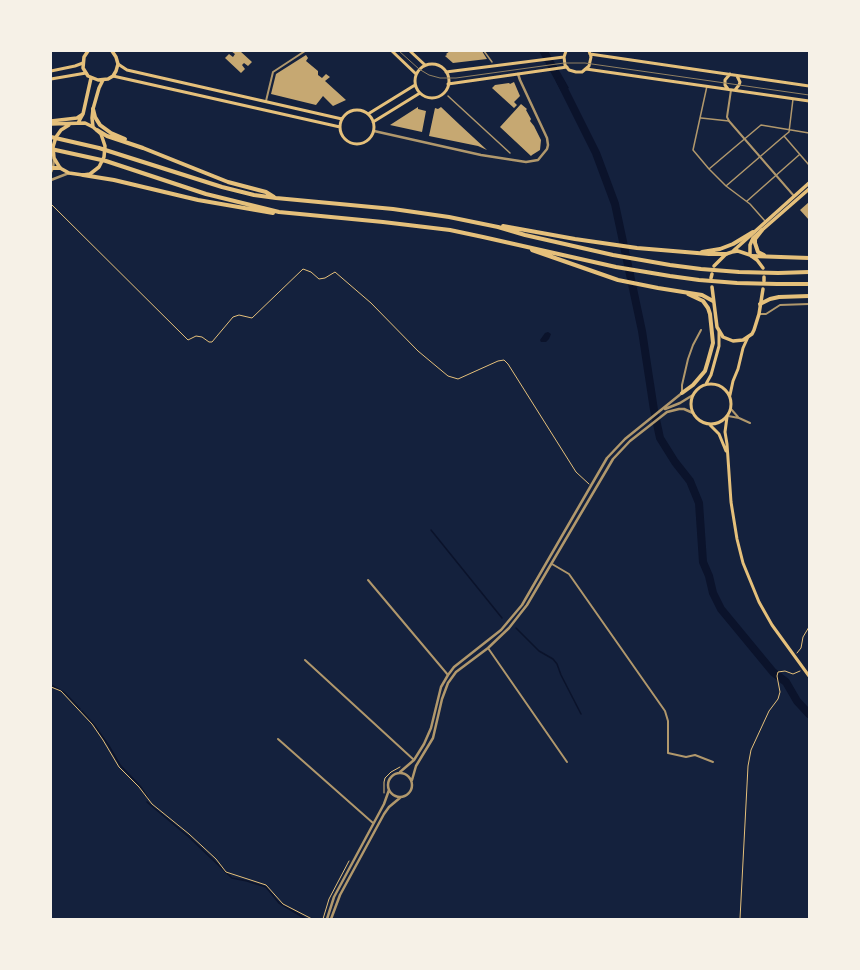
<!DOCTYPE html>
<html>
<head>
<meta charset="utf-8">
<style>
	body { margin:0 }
	#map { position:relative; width:860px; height:970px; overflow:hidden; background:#14213d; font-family:Mulish,sans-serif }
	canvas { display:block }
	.frame { position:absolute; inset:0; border:52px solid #f6f1e7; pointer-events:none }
</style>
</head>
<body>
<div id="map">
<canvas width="860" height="970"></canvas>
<div class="frame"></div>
</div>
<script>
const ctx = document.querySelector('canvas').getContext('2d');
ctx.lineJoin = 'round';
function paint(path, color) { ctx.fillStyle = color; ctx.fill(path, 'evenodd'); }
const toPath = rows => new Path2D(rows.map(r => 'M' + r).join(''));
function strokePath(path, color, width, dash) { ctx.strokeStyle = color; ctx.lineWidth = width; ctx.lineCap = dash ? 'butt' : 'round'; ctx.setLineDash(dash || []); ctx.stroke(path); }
const water = toPath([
	[539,51,548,51,569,88,561,91],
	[548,332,551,334,549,339,546,342,541,342,540,340,545,333]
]);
const stream = toPath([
	[431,530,502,618],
	[516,628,539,651,553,659,557,664,561,675,581,714],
	[51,685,65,693,80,709],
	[82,711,95,726,109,746,120,765,140,786,148,798],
	[147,802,189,837,232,878,247,881,266,887,279,903,306,919]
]);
const river = toPath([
	[560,81,596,153,615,204,642,331,654,410,660,438,675,462,690,481,699,503,703,562,709,576,713,593,721,609,773,672,786,682,797,701,809,714]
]);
const building = toPath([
	[231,51,240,51,252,62,248,66,244,63,242,65,245,69,241,73,225,58,229,54,233,57,235,54],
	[450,51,482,51,487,59,453,63,445,56,447,55,446,54],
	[306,55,308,58,306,61,318,71,318,75,322,78,326,74,330,77,325,81,346,100,333,106,323,96,316,105,271,94,276,74],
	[514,82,520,96,514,102,517,105,514,108,492,88,495,85,509,83,510,84],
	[521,104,527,109,526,110,531,119,530,121,534,126,541,140,540,150,532,155,531,156,500,127],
	[418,107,418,109,426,111,422,132,390,125],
	[441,107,460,125,487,150,478,146,429,136,435,108,438,109],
	[809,202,809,220,800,210]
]);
const path = toPath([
	[51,204,188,340,196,336,202,337,209,342,212,342,233,317,239,315,252,318,303,269,311,272,319,279,325,278,335,272,371,303,418,351,448,376,458,379,498,361,504,360,508,364,576,472,589,484],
	[797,653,801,648,803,637,809,627],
	[51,687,61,691,92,724,103,740,119,767,139,787,152,804,189,834,216,859,226,872,266,885,283,904,312,919],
	[384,793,384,782,385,778,391,772,400,767],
	[323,919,329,899,349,861],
	[740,919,748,766,751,750,769,711,778,699,780,692,777,676,778,672,785,671,793,674,800,671]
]);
const pedestrian = toPath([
	[484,51,492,62],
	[707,86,693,150,709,169,726,186,750,204,765,221],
	[448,96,510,153],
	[793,99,789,132,784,136,809,165],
	[701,118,729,121],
	[709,169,761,125,809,133],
	[726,186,784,136],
	[747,201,799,155]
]);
const minor = toPath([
	[731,90,727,117,729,121,794,196],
	[266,101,273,72,305,51],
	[760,314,766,314,780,305,809,304],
	[682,392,682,385,688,359,693,345,701,330],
	[731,409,738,417],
	[728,416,739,418,750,423],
	[552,564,569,574,665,711,668,721,668,753,686,757,695,755,713,762],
	[368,580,448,675],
	[488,648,567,762],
	[305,660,414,760],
	[278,739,373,823]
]);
const tertiary = toPath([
	[374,131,481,155,526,162,538,160,547,149,548,145,547,138,520,80,518,74],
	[51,172,53,168,54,159],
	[51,180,69,173],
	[665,409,680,403,693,395],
	[400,772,414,760,424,744,431,728,441,687,448,675,454,667,501,630,522,605,607,458,625,439,682,393],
	'388 785a12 12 0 1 1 24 0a12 12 0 1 1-24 0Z',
	[412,780,416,766,433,738,442,699,448,683,456,672,488,648,509,628,527,605,613,459,630,441,667,412,679,409,684,409,693,413],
	[327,919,334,897,384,804,389,790],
	[331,919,340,895,384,814,389,807,401,797]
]);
const secondary = toPath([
	[392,51,416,74],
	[410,51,425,65],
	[566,51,564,57,565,65,569,70,576,72,582,72,589,66,591,57,589,51],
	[590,54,809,86],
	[118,64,127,70,342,119],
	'415 81a17 17 0 1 1 34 0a17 17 0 1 1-34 0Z',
	[586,69,809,101],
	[51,71,75,66,83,63],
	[446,72,564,57],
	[113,76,340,127],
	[51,79,86,73],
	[448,84,567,67],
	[728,89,725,85,725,80,730,74],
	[735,90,739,85,740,82,737,76],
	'340 127a17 17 0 1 1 34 0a17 17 0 1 1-34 0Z',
	[368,114,415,85],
	[373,122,420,93],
	'691 404a20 20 0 1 1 40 0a20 20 0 1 1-40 0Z',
	[706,384,711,375,719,346,719,332],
	[730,395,733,381,738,369,743,348,748,337],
	[727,417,725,432,727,444,731,502,737,539,743,563,759,602,772,625,809,676],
	[709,424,719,434,726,451]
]);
const primary = toPath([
	[88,51,84,57,83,68,88,76,98,80,108,79,113,76,116,71,118,64,116,57,112,51],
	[51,121,77,118,83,114],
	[78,123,83,114,91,78],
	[51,124,85,123,93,127,101,134,105,146,104,157,99,167,90,174,83,175,69,173,60,168,54,158,53,147,56,137,61,130,69,125],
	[93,127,92,118,93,109,99,88,103,80],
	[732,252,809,183],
	[750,255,750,245,753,238,809,189],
	[714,266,726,254,732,252,738,251,750,255,757,260,763,268],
	[711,278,712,274],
	[764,281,764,277],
	[712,287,717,327,723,337,733,341,743,340,752,334,754,330,759,314,763,289]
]);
const motorway = toPath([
	[93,109,95,117,100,125,111,133,125,139],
	[97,130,107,136,143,148,228,182,266,192,274,197],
	[51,137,99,148,222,187,254,195,276,198,393,209,449,217,498,227,525,235,613,255,670,265,701,269,739,272,778,273,809,272],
	[51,149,106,161,206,194,279,212,383,222,450,230,483,237,616,267,670,276,699,280,737,283,777,284,809,284],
	[51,168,60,168],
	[83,175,114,180,198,200,273,213],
	[503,226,575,239,637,248,709,254,726,254],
	[762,230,755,239,755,243,758,252,764,255],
	[532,250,618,280,658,288,702,295,713,301],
	[702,252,720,249,733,244,753,232],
	[752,256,809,258],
	[760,304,770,299,779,297,809,296],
	[682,393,693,385,705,371,708,361,713,343,710,314,708,308,703,301,688,294]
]);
const tram = toPath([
	[399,51,419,69,429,75,440,78,456,78,564,63,585,63,809,95]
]);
paint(water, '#0b132b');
strokePath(stream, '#0b132b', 1.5);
strokePath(river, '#0b132b', 8);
paint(building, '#c6a872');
strokePath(path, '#e5c07b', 1);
strokePath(pedestrian, '#b1986c', 1.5);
strokePath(minor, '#b1986c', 2);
strokePath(tertiary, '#b1986c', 2.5);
strokePath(secondary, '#e5c07b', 3);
strokePath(primary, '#e5c07b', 3.5);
strokePath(motorway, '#e5c07b', 4);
strokePath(tram, '#918062', 1);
</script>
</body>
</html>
